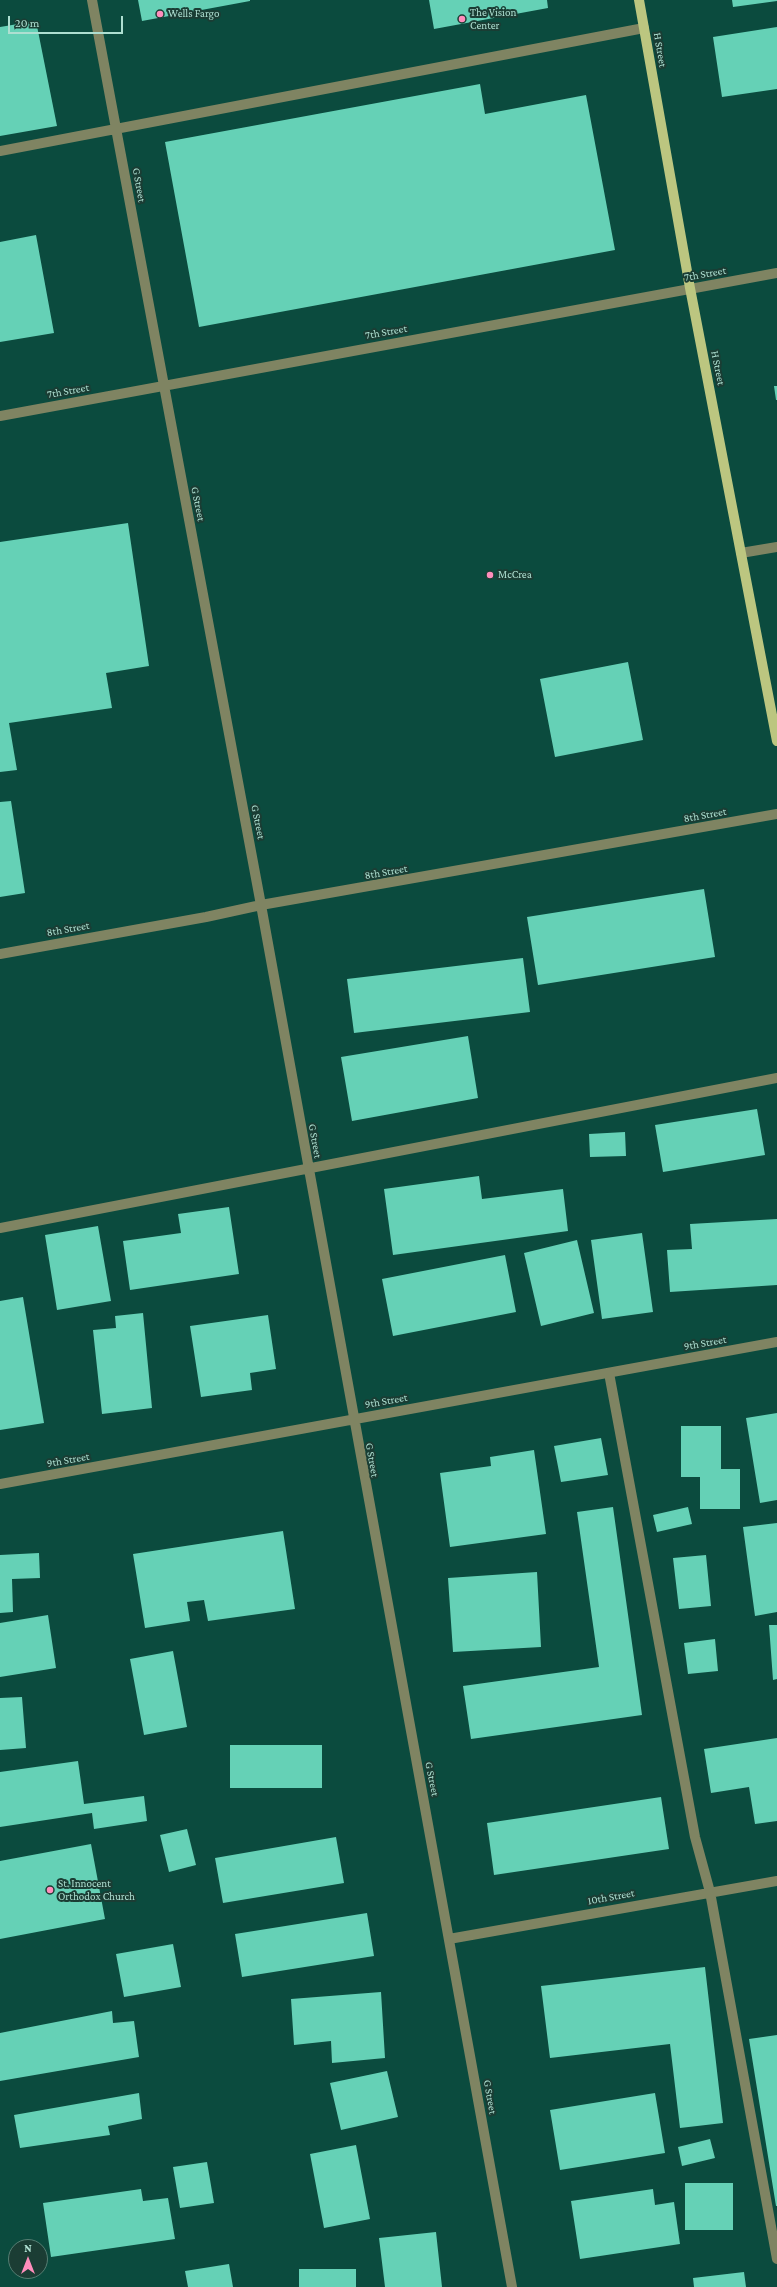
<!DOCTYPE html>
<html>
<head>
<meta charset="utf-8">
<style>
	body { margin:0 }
	#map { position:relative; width:777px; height:2287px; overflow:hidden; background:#0b4b3e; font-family:"Crimson Pro",serif }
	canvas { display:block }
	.north { position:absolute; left:8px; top:2239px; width:40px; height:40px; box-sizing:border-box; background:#1b3d34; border:1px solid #567e73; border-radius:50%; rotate:0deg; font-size:11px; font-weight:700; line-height:16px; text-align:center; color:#aedfd1 }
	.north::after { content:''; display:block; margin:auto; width:14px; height:18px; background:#fe8ebc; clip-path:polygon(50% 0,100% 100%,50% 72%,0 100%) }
	.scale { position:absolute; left:8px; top:16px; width:115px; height:18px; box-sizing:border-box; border:2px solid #aedfd1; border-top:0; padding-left:5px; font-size:12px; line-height:14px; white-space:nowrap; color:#aedfd1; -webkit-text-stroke:3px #1b3d34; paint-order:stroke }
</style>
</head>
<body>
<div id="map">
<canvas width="777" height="2287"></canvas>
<div class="north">N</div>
<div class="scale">20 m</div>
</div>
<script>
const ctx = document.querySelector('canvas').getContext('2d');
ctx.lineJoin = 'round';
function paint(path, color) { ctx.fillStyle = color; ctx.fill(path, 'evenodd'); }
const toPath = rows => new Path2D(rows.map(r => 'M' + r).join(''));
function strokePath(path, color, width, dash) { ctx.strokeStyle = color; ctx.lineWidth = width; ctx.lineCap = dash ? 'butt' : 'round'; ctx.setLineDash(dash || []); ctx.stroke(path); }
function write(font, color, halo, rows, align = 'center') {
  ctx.font = font + ' "Crimson Pro",serif'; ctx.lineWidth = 4; ctx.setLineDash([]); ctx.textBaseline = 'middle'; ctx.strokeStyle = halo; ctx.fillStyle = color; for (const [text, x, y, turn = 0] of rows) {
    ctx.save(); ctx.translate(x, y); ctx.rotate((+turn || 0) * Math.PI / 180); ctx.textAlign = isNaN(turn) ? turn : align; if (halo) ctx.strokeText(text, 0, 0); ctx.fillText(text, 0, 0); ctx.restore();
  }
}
const building = toPath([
	[138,0,250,0,250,1,142,21],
	[429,0,547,0,548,8,434,29],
	[732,0,777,0,777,1,733,7],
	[36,21,57,126,0,136,0,27],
	[777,27,777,89,722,97,713,37],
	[480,84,485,114,586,95,615,250,199,327,165,142],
	[36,235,54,333,0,342,0,242],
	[774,386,777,386,777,400,776,400],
	[128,523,149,666,106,673,112,708,9,723,17,770,0,772,0,542],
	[628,662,643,740,555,757,540,679],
	[11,801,25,893,0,897,0,802],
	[704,889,715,957,538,985,527,917],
	[523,958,530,1012,354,1033,347,979],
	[468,1036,478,1098,352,1121,341,1057],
	[757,1109,765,1155,663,1172,655,1125],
	[625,1132,626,1156,590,1157,589,1134],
	[479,1176,482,1199,563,1189,568,1231,393,1255,384,1189],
	[229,1207,239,1274,130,1290,123,1241,181,1233,178,1214],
	[777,1219,777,1285,670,1292,667,1250,692,1249,690,1224],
	[98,1226,111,1301,57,1310,45,1235],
	[642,1233,653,1312,602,1319,591,1240],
	[577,1240,594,1313,541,1326,524,1253],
	[505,1255,516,1312,393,1336,382,1279],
	[23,1297,44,1423,0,1430,0,1301],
	[143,1313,152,1408,102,1414,93,1330,116,1328,115,1316],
	[268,1315,276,1369,250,1373,252,1390,201,1397,190,1326],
	[777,1413,777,1500,760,1503,746,1418],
	[681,1426,721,1426,721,1469,740,1469,740,1509,700,1509,700,1477,681,1477],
	[601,1438,608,1475,561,1482,554,1446],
	[534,1450,546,1534,450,1547,440,1473,491,1466,490,1457],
	[613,1507,642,1715,471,1739,463,1686,599,1667,577,1512],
	[688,1507,692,1524,657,1532,653,1515],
	[777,1523,777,1612,755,1616,743,1527],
	[283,1531,295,1609,208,1621,204,1600,187,1602,190,1621,145,1628,133,1554],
	[39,1553,40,1578,12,1579,13,1612,0,1613,0,1555],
	[706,1555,711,1606,679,1609,673,1558],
	[537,1572,541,1647,453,1652,448,1578],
	[48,1615,56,1668,0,1677,0,1623],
	[769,1625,777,1625,777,1679,773,1680],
	[715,1639,718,1671,688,1674,684,1643],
	[173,1651,187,1727,144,1735,130,1659],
	[22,1697,26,1748,0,1750,0,1698],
	[777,1738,777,1821,755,1824,749,1787,711,1793,704,1749],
	[230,1745,322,1745,322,1788,230,1788],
	[78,1761,84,1804,144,1796,147,1821,94,1829,92,1813,0,1827,0,1772],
	[661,1797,669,1849,494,1875,487,1823],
	[187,1829,196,1865,169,1872,160,1835],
	[336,1837,344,1883,223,1903,215,1858],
	[91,1844,105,1919,0,1939,0,1861],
	[367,1913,374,1956,242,1977,235,1934],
	[173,1944,181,1987,124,1997,116,1954],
	[705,1967,723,2123,680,2128,670,2044,550,2058,541,1986],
	[381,1992,385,2058,332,2063,331,2041,294,2045,291,1999],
	[112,2011,113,2023,134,2021,139,2057,0,2081,0,2033],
	[777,2035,777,2206,776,2206,749,2039],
	[387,2071,398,2117,341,2130,330,2083],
	[139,2093,142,2119,108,2126,110,2135,20,2148,14,2115],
	[655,2093,665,2153,560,2170,550,2110],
	[710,2139,715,2158,682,2166,678,2147],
	[356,2145,370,2219,324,2228,310,2154],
	[207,2162,214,2203,180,2208,173,2167],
	[685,2183,733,2183,733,2230,685,2230],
	[141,2189,143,2201,168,2198,175,2239,51,2257,43,2203],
	[653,2189,655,2205,674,2202,680,2244,580,2259,571,2201],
	[436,2232,442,2287,385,2287,379,2238],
	[229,2264,233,2287,188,2287,185,2271],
	[299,2269,356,2269,356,2287,299,2287],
	[744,2272,746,2287,694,2287,693,2278]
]);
const minor = toPath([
	[92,0,261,905,512,2287],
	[0,151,644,28],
	[0,416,777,273],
	[741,553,777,547],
	[0,954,206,917,261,905,777,814],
	[0,1228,777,1078],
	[609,1373,695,1837,710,1892,777,2259],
	[0,1484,777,1342],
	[449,1939,777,1881]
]);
const major = toPath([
	[639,0,690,288,777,741]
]);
const markers = [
	[160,14,4,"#fe8ebc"],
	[462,19,4,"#fe8ebc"],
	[490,575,4,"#fe8ebc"],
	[50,1890,4,"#fe8ebc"]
];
const poiNames = [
	["The Vision",470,13],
	["Center",470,26],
	["Wells Fargo",168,14],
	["McCrea",498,575],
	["St. Innocent",58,1884],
	["Orthodox Church",58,1897]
];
const streetNames = [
	["H Street",660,50,80],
	["G Street",139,185,80],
	["7th Street",705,274,-10],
	["7th Street",386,332,-10],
	["H Street",718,368,79],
	["7th Street",68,391,-10],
	["G Street",198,504,79],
	["8th Street",705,815,-10],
	["G Street",258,822,79],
	["8th Street",386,872,-10],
	["8th Street",68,929,-10],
	["G Street",315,1141,80],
	["9th Street",705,1343,-10],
	["9th Street",386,1401,-10],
	["9th Street",68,1460,-10],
	["G Street",372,1460,80],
	["G Street",432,1779,79],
	["10th Street",611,1897,-10],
	["G Street",490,2097,80]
];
paint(building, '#65d1b6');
strokePath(minor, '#7f8462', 10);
strokePath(major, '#bcc680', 10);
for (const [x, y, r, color] of markers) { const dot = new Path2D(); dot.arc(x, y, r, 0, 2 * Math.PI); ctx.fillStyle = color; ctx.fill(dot); strokePath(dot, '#1b3d34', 1.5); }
write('11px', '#aedfd1', '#1b3d34', poiNames, 'left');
write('11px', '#aedfd1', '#1b3d34', streetNames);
</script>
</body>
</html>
